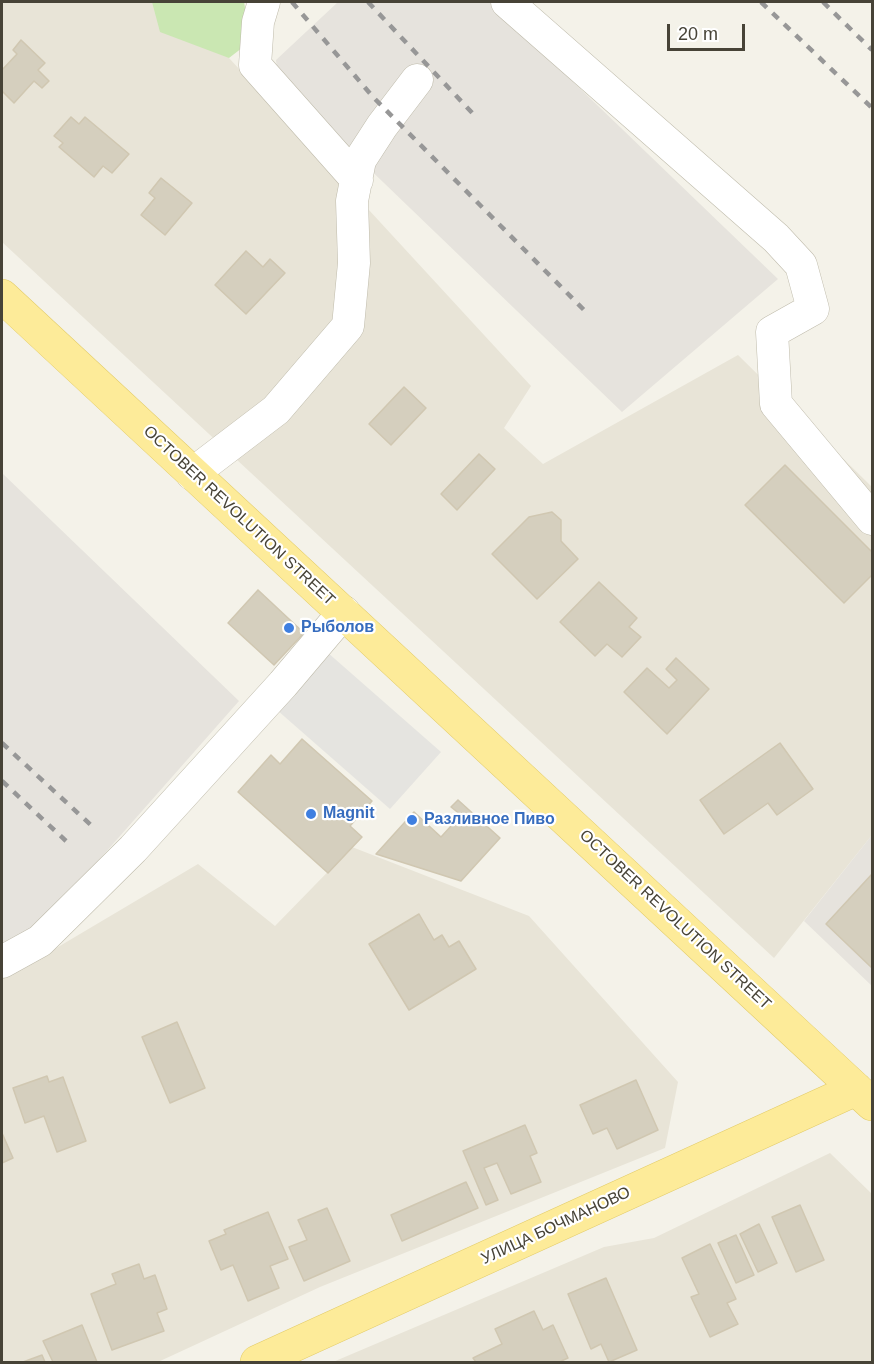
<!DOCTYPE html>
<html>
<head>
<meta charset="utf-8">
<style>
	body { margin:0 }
	#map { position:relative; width:874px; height:1364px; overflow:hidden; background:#f4f2e9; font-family:Helvetica,sans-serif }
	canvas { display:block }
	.frame { position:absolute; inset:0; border:3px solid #474337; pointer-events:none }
	.scale { position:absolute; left:667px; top:24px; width:78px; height:27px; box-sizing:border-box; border:3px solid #474337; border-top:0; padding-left:8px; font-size:18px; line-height:21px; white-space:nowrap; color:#474337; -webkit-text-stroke:4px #fff; paint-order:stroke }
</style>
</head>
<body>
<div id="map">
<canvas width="874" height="1364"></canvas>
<div class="frame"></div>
<div class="scale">20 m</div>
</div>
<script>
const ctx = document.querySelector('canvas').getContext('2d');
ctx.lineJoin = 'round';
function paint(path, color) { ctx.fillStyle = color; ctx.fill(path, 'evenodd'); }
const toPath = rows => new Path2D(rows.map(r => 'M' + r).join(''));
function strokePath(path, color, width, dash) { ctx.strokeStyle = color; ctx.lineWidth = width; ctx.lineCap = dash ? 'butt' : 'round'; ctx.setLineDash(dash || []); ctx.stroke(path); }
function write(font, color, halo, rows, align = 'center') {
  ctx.font = font + ' Helvetica,sans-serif'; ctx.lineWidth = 4.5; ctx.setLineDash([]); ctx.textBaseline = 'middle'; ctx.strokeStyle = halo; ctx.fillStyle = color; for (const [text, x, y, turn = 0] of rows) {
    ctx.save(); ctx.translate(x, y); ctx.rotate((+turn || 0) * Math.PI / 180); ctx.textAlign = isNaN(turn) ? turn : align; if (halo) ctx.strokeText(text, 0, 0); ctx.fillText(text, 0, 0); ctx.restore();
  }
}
const residential = toPath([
	[2,2,192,2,229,58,531,386,504,428,543,464,738,355,872,487,872,835,774,958,2,242],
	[352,847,529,916,678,1082,665,1148,320,1287,158,1362,2,1362,2,974,53,950,198,864,275,926],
	[830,1153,872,1194,872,1362,333,1362,604,1247,654,1238]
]);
const industrial = toPath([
	[338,2,490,2,778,279,622,412,278,81,276,60],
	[2,473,239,701,38,929,2,947],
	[872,835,872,986,804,921]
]);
const green = toPath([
	[152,2,244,2,251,41,229,58,160,32]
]);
const parking = toPath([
	[327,652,441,752,390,809,277,710]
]);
const building = toPath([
	[21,40,45,63,38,70,49,81,42,88,34,81,14,103,2,91,2,70,17,54,13,50,21,40],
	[71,117,79,124,85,117,129,154,112,173,103,166,94,177,59,147,63,143,54,136,71,117],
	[161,178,192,203,165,235,141,215,155,198,149,193,161,178],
	[246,251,263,267,270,259,285,273,246,314,215,285,246,251],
	[404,387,426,408,391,445,369,424,404,387],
	[479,454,495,469,457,510,441,494,479,454],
	[785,465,872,552,872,575,844,603,745,505,785,465],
	[552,512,561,520,561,541,578,559,537,599,492,554,529,517,552,512],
	[599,582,637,618,629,627,641,637,622,657,607,644,595,656,560,622,599,582],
	[258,590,304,633,274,665,228,623,258,590],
	[676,658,709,689,667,734,624,692,647,668,669,688,677,680,666,669,676,658],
	[302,739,372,801,350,826,362,837,328,873,238,792,271,755,280,764,302,739],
	[780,743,813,789,777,815,768,803,724,834,700,800,780,743],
	[458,800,500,838,461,881,376,854,414,812,441,837,461,815,451,807,458,800],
	[872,874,872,968,826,924,872,874],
	[419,914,434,940,442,935,449,947,459,941,476,969,409,1010,369,944,419,914],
	[177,1022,205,1088,170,1103,142,1037,177,1022],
	[47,1076,49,1082,63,1077,86,1141,57,1152,44,1116,25,1123,13,1088,47,1076],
	[636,1080,658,1130,617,1149,607,1128,593,1134,580,1105,636,1080],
	[525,1125,537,1153,530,1156,541,1182,511,1194,497,1163,484,1168,498,1200,486,1205,463,1151,525,1125],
	[2,1133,13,1158,2,1163,2,1133],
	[466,1182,478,1208,402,1241,391,1215,466,1182],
	[800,1205,824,1260,796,1272,772,1217,800,1205],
	[327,1208,350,1261,304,1281,289,1247,307,1240,298,1220,327,1208],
	[268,1212,288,1259,270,1266,279,1288,248,1301,233,1265,221,1270,209,1241,226,1234,224,1230,268,1212],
	[759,1224,777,1263,758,1272,740,1234,759,1224],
	[736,1235,754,1275,736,1283,718,1243,736,1235],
	[710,1244,736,1299,727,1303,738,1324,710,1337,691,1297,699,1294,682,1258,710,1244],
	[139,1264,144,1279,155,1275,167,1309,157,1313,164,1331,112,1350,91,1294,116,1284,112,1274,139,1264],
	[606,1278,637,1350,609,1362,601,1344,591,1349,568,1294,606,1278],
	[534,1311,543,1330,553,1325,568,1358,559,1362,476,1362,473,1358,502,1344,495,1329,534,1311],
	[82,1325,97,1362,53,1362,43,1341,82,1325],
	[42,1355,45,1362,23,1362,42,1355]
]);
const minor = toPath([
	[264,2,258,22,255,65,357,180],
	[507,2,776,238,801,265,813,309,772,332,776,404,872,519],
	[192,474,276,410,348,326,354,263,352,201,360,160,382,126,417,80],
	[2,962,40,941,133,849,283,684,344,612]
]);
const major = toPath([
	[2,296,872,1104],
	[257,1362,856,1089]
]);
const rail = toPath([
	[292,2,373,97,586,312],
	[368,2,477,118],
	[761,2,872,108],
	[823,2,872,50],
	[2,743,93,827],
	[2,781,66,841]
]);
const markers = [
	[289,628,6,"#3f7fe0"],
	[311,814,6,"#3f7fe0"],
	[412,820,6,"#3f7fe0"]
];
const streetNames = [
	["OCTOBER REVOLUTION STREET",239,516,43],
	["OCTOBER REVOLUTION STREET",675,920,43],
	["УЛИЦА БОЧМАНОВО",556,1226,-25]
];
const shopNames = [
	["Рыболов",301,628],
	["Magnit",323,814],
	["Разливное Пиво",424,820]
];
paint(residential, '#e8e4d7');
paint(industrial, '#e6e3dd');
paint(green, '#cae7b2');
paint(parking, '#e5e4e0');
paint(building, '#d5cfbe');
strokePath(building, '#d0c7b1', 1.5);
strokePath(minor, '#bfbbab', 33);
strokePath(major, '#e2cb68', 34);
strokePath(minor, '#fff', 32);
strokePath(major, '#fdeb99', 33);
strokePath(rail, '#979797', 4.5, [8, 8]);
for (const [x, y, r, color] of markers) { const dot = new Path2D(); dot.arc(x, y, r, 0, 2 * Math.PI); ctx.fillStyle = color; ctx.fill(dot); strokePath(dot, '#fff', 2); }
write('16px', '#474337', '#fff', streetNames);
write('bold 16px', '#366cbe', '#fff', shopNames, 'left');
</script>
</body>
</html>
